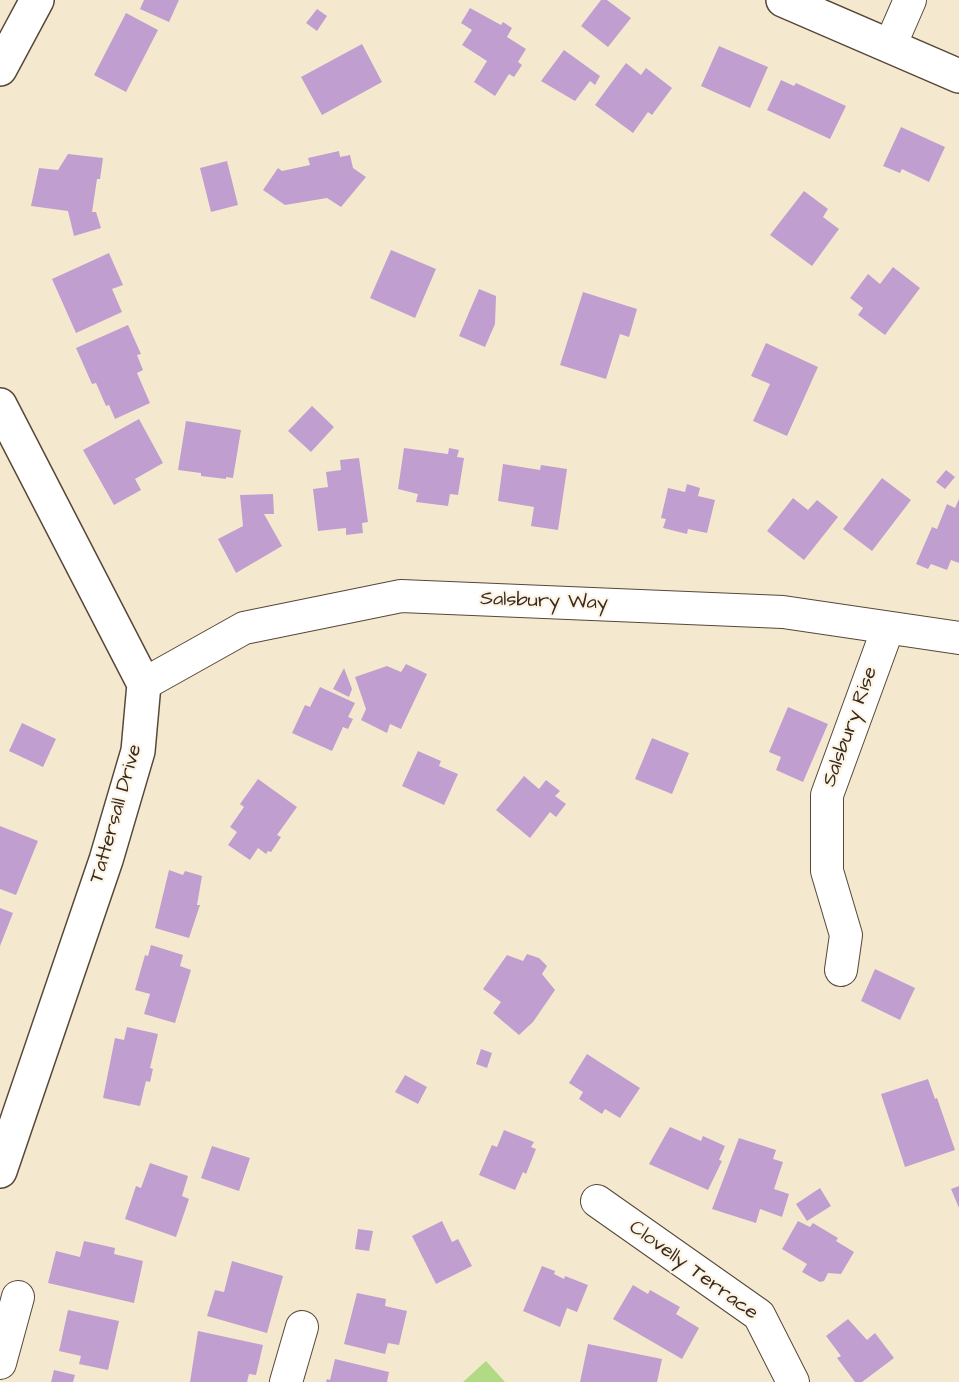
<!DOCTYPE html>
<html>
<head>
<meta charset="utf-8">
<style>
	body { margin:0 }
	canvas { display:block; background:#f4e9cf }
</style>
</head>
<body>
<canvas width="959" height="1382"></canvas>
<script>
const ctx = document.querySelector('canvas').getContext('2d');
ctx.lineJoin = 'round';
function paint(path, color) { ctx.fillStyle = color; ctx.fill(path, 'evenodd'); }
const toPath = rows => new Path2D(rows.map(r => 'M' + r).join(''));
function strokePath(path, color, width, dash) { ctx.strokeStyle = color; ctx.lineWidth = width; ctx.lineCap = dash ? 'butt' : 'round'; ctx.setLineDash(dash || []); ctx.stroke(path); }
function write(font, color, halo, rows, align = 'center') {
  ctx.font = font + ' "Architects Daughter",sans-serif'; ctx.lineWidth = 4.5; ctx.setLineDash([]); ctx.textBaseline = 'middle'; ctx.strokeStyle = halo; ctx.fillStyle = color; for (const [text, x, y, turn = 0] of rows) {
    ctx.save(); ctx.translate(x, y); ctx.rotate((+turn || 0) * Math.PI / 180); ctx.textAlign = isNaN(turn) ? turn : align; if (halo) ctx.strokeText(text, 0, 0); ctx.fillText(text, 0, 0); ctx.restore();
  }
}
const green = toPath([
	[486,1361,505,1382,463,1382]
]);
const building = toPath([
	[144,0,179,0,169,22,140,9],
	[601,0,607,0,631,18,608,47,581,26],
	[470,8,501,25,503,22,512,28,507,37,526,49,518,62,522,65,514,77,509,74,495,96,474,82,487,61,462,45,472,30,461,23],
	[317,9,327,16,317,31,306,23],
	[126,13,158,30,126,92,94,75],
	[362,44,382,82,322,115,301,77],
	[719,46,768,67,750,108,701,86],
	[564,50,600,76,595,85,590,81,575,101,541,81],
	[626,63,641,75,646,68,672,88,652,115,648,112,633,133,595,105],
	[781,80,794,86,796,83,846,106,830,139,767,110],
	[901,127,945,147,929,182,902,169,900,173,883,166],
	[339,151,340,157,350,155,353,168,366,177,341,207,327,198,285,205,263,190,278,168,282,171,310,165,308,158],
	[68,154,103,158,100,179,97,179,92,212,96,212,101,228,74,236,68,211,31,206,39,168,58,170],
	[227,161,238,205,211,212,200,168],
	[804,191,828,209,823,217,839,229,812,266,770,235],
	[391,250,436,269,415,318,370,298],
	[109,253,123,285,112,289,122,312,76,333,52,279],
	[893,267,920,288,885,335,858,315,863,308,850,298,868,274,880,284],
	[479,289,496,296,495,324,485,347,459,336],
	[583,292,637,309,629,337,620,334,606,379,560,365],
	[128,325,141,354,137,355,143,370,137,373,150,403,115,419,109,405,106,406,96,383,92,384,76,348],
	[766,343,818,367,787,436,753,421,770,384,751,376],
	[312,406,334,427,311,452,288,431],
	[139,419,163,463,135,479,141,490,114,505,83,450],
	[186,421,241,430,233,478,226,477,226,479,201,476,201,473,178,470],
	[404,448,448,454,449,448,459,450,457,457,464,458,458,495,450,494,448,506,416,502,418,494,398,489],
	[359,458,368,522,362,523,363,533,346,535,346,528,318,531,313,489,328,487,326,472,341,470,340,460],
	[503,464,540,470,541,465,567,469,558,530,531,526,534,507,498,501],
	[946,470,955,477,945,489,936,482],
	[882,478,911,500,872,551,843,529],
	[687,484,700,488,698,496,715,500,707,533,688,529,687,534,663,528,666,519,661,518,668,488,685,492],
	[273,494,274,514,264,514,282,546,236,573,218,539,243,526,240,495],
	[793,498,808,510,817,500,838,517,804,560,767,531],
	[959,499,959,563,951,560,947,570,931,564,928,569,916,564,932,527,937,529,947,504,955,508],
	[406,664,427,674,401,729,390,724,387,733,361,720,366,709,355,677,387,666,401,672],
	[344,668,352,689,349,697,333,689],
	[320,687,355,703,348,717,353,719,348,729,343,727,332,751,292,733,305,705,310,707],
	[788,707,828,724,803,782,776,770,781,757,769,752],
	[22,723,56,739,43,767,9,751],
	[652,738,689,753,672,794,635,779],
	[418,751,441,761,439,766,458,774,444,805,402,786],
	[524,776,539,789,546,780,560,791,555,796,566,804,556,817,550,812,530,838,496,810],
	[258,779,297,807,277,835,281,837,271,852,268,851,266,854,258,848,250,860,228,845,237,832,230,827,244,807,240,804],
	[0,826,38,841,16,895,0,889],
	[169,870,183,875,185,871,202,876,197,905,200,905,189,938,155,928],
	[0,908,13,913,0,946],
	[151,945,183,955,180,966,191,970,175,1023,144,1014,150,994,135,990,145,955,148,956],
	[527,954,539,958,547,966,542,974,555,990,533,1022,519,1035,493,1013,501,1002,483,989,507,955,523,961],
	[875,969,915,988,900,1020,861,1001],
	[127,1027,158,1034,150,1068,153,1069,150,1082,146,1081,140,1106,103,1098,115,1038,124,1040],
	[481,1049,492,1053,487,1068,476,1064],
	[587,1054,640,1088,620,1118,605,1109,602,1114,579,1099,583,1092,569,1083],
	[405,1075,427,1087,418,1104,395,1092],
	[928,1079,935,1099,937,1098,955,1150,905,1167,881,1094],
	[670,1127,701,1141,703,1136,725,1146,719,1160,722,1161,708,1190,649,1164],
	[504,1130,534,1142,531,1147,536,1149,526,1174,523,1172,515,1190,479,1175,492,1145,497,1147],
	[739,1138,776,1150,773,1159,783,1162,774,1189,789,1194,782,1217,760,1209,756,1223,712,1209],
	[212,1146,250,1158,239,1191,201,1178],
	[150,1163,188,1176,182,1196,189,1199,176,1237,125,1219,136,1186,141,1188],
	[959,1186,959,1208,951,1189],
	[820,1188,831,1206,807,1221,796,1204],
	[442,1221,452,1242,458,1239,472,1266,436,1284,412,1236],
	[798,1221,810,1227,813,1223,838,1238,836,1241,854,1252,841,1274,828,1273,824,1281,820,1282,802,1272,807,1264,782,1249],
	[358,1229,373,1231,369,1251,355,1249],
	[84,1241,115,1248,114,1254,143,1261,134,1303,48,1283,56,1251,80,1257],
	[232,1261,283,1276,267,1333,207,1316,215,1290,224,1292],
	[542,1266,555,1271,554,1274,564,1279,565,1276,588,1285,577,1312,567,1308,560,1327,523,1311],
	[633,1285,648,1294,650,1290,680,1307,676,1314,699,1328,682,1359,613,1319],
	[357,1293,386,1299,385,1306,407,1311,399,1345,388,1343,385,1354,344,1344],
	[68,1310,119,1321,108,1370,79,1364,81,1356,59,1351],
	[848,1319,867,1340,875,1333,894,1358,862,1382,855,1382,837,1358,841,1356,826,1336],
	[198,1331,263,1345,256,1375,249,1374,247,1382,190,1382],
	[588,1344,662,1359,657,1382,580,1382],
	[335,1359,389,1372,387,1382,326,1382,327,1379,330,1380],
	[54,1370,75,1375,73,1382,51,1382]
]);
const street = toPath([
	[890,46,910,0],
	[144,684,244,628,401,596,783,612,959,638],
	[841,970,846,935,827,871,827,795,888,628],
	[597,1201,759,1315,793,1382],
	[0,1363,18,1297],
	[286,1382,302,1327]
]);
const secondary = toPath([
	[783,0,959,76],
	[0,69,37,0],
	[0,405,144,684,138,751,106,860,0,1171]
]);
const streetNames = [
	["Salsbury Way",544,602,2],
	["Salsbury Rise",851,727,-70],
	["Tattersall Drive",117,814,-74],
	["Clovelly Terrace",693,1271,36]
];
paint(green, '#b2da84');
paint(building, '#c09fd0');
strokePath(street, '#574739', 34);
strokePath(secondary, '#574739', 36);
strokePath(street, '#fff', 32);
strokePath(secondary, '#fff', 33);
write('20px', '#3b2a1e', '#fcf5e5', streetNames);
</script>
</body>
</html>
